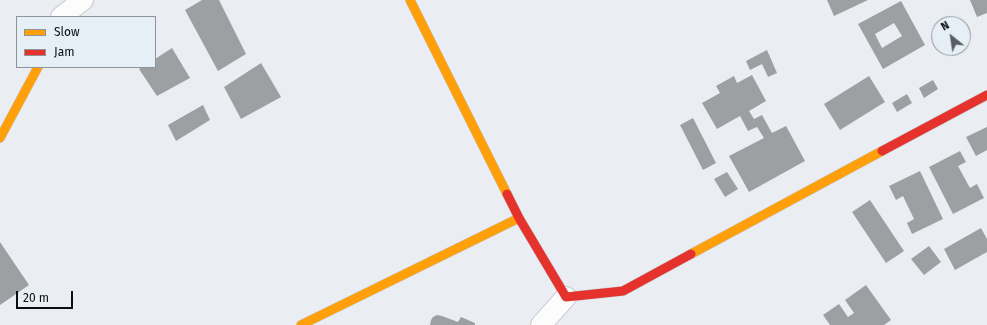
<!DOCTYPE html>
<html>
<head>
<meta charset="utf-8">
<style>
	body { margin:0 }
	#map { position:relative; width:987px; height:325px; overflow:hidden; background:#eaeef2; font-family:"Fira Sans",sans-serif }
	canvas { display:block }
	.legend { position:absolute; left:16px; top:16px; width:140px; height:52px; box-sizing:border-box; background:#e6eff6; border:1px solid #8e959a; margin:0; padding:5px 7px; list-style:none; font-size:12px; color:#0b0e11 }
	.legend li { display:flex; align-items:center; gap:8px; height:20px }
	.legend b { width:20px; border:1px solid #8e959a }
	.north { position:absolute; left:931px; top:16px; width:40px; height:40px; box-sizing:border-box; background:#e6eff6; border:1px solid #8e959a; border-radius:50%; rotate:330deg; font-size:11px; font-weight:700; line-height:16px; text-align:center; color:#0b0e11 }
	.north::after { content:''; display:block; margin:auto; width:14px; height:18px; background:#595c60; clip-path:polygon(50% 0,100% 100%,50% 72%,0 100%) }
	.scale { position:absolute; left:16px; top:291px; width:57px; height:18px; box-sizing:border-box; border:2px solid #0b0e11; border-top:0; padding-left:5px; font-size:12px; line-height:14px; white-space:nowrap; color:#0b0e11; -webkit-text-stroke:3px #e6eff6; paint-order:stroke }
</style>
</head>
<body>
<div id="map">
<canvas width="987" height="325"></canvas>
<ul class="legend">
<li><b style="height:5px;background:#ff9f0a"></b>Slow</li>
<li><b style="height:5px;background:#e5322d"></b>Jam</li>
</ul>
<div class="north">N</div>
<div class="scale">20 m</div>
</div>
<script>
const ctx = document.querySelector('canvas').getContext('2d');
ctx.lineJoin = 'round';
function paint(path, color) { ctx.fillStyle = color; ctx.fill(path, 'evenodd'); }
const toPath = rows => new Path2D(rows.map(r => 'M' + r).join(''));
function strokePath(path, color, width, dash) { ctx.strokeStyle = color; ctx.lineWidth = width; ctx.lineCap = dash ? 'butt' : 'round'; ctx.setLineDash(dash || []); ctx.stroke(path); }
const building = toPath([
	[202,0,219,0,246,54,218,71,185,10],
	[827,0,868,0,834,16],
	[970,0,987,0,987,13,977,17],
	[901,1,925,45,883,69,858,24],
	[894,23,902,36,882,48,875,34],
	[172,48,190,78,157,96,139,69,142,67,155,67,155,59],
	[767,50,777,73,768,77,762,64,750,70,746,61],
	[261,63,281,97,241,119,224,87],
	[752,75,766,101,749,111,754,119,762,115,772,133,786,126,805,161,749,192,729,156,764,138,757,127,748,131,740,116,717,129,702,103,720,93,716,86,734,76,737,83],
	[869,76,885,102,840,130,824,104],
	[933,80,938,89,924,98,919,88],
	[907,94,912,103,897,112,892,103],
	[203,105,210,120,176,141,168,125],
	[693,118,716,163,703,170,680,125],
	[987,127,987,150,976,156,966,137],
	[960,151,966,162,958,166,970,188,977,184,984,198,953,214,929,167],
	[920,171,943,219,912,234,907,223,914,219,903,196,896,200,889,186],
	[727,172,738,189,725,197,714,179],
	[870,200,904,251,886,263,852,212],
	[981,228,987,239,987,252,955,270,944,249],
	[0,242,29,285,0,305],
	[929,246,941,262,924,275,911,259],
	[866,285,891,320,884,325,830,325,823,315,839,304,848,317,854,313,845,300],
	[437,315,442,316,458,322,461,317,475,323,475,325,430,325,431,320,433,317]
]);
const street = toPath([
	[61,17,83,0],
	[541,325,566,297]
]);
const slow = toPath([
	[410,0,507,194],
	[0,138,38,67],
	[691,254,882,151],
	[301,325,519,218]
]);
const jam = toPath([
	[882,151,987,95],
	[507,194,519,218,566,297,623,291,691,254]
]);
paint(building, '#9da0a3');
strokePath(street, '#c5c9cc', 22);
strokePath(slow, '#c5c9cc', 10);
strokePath(jam, '#c5c9cc', 10);
strokePath(street, '#fcfcfd', 20);
strokePath(slow, '#ff9f0a', 9);
strokePath(jam, '#e5322d', 9);
</script>
</body>
</html>
